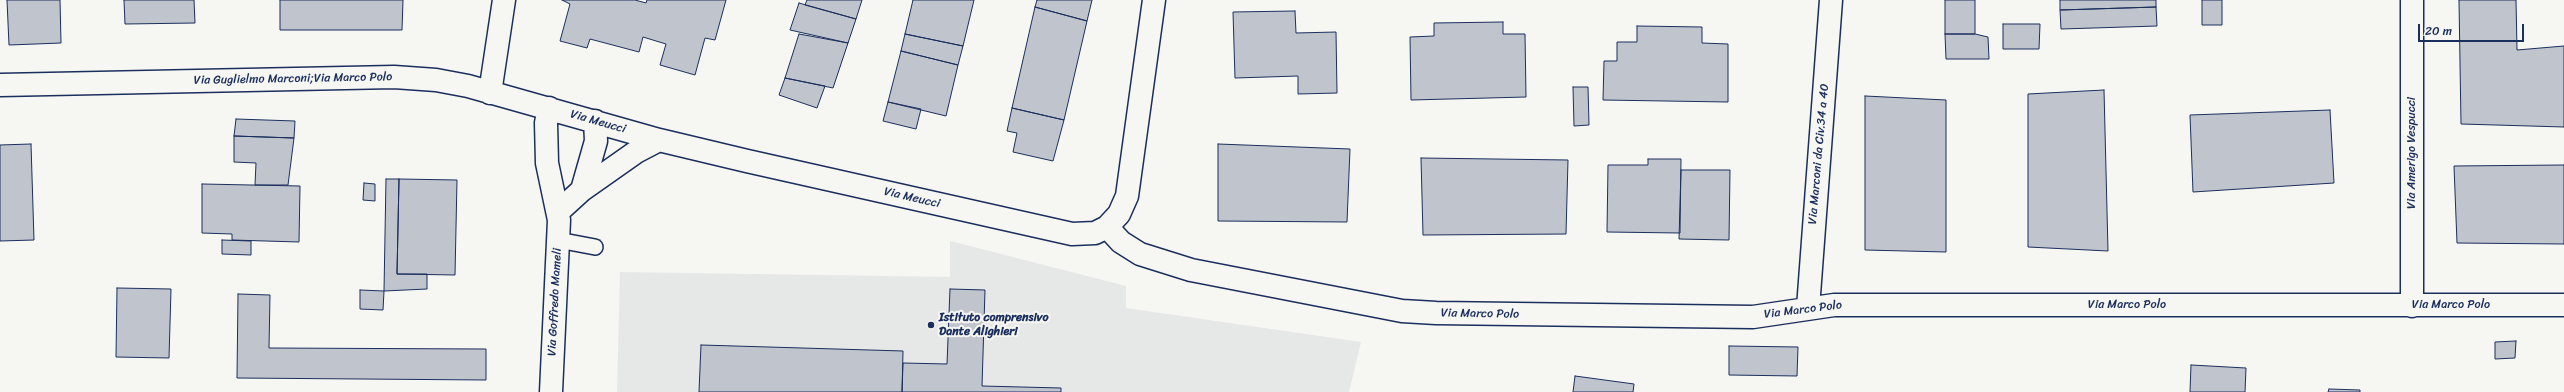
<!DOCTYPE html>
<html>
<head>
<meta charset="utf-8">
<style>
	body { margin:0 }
	#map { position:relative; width:2564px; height:392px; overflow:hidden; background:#f6f6f2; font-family:Sriracha,sans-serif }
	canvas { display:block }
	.scale { position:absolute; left:2418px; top:24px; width:106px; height:18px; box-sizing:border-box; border:2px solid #1b2f5e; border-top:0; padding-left:5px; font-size:12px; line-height:14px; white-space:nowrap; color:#1b2f5e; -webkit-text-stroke:3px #f6f6f2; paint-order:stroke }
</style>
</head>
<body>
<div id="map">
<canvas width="2564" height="392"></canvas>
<div class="scale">20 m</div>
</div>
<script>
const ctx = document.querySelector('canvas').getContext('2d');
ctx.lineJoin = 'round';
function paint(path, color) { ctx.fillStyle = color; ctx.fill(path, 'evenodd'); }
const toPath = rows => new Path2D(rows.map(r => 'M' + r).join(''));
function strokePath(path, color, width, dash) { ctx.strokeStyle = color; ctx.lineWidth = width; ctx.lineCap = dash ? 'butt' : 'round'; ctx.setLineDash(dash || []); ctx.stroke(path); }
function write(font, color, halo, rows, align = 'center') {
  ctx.font = font + ' Sriracha,sans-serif'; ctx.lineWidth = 4; ctx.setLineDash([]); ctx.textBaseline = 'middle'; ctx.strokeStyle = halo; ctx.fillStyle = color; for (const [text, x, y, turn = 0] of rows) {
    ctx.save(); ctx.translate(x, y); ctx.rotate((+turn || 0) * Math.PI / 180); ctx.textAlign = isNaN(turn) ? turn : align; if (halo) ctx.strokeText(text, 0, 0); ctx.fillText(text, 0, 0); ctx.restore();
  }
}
const built = toPath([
	[950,241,1126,286,1126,308,1361,342,1349,392,617,392,620,272,950,277]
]);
const building = toPath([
	[7,0,60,0,61,43,9,45,7,0],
	[124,0,194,0,195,23,125,24,124,0],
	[280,0,403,0,402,30,280,30,280,0],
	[562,0,635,0,646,3,647,0,726,0,715,40,705,38,695,75,660,65,666,44,643,37,639,52,590,39,587,48,560,41,570,4,562,0],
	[807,0,862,0,856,19,805,5,807,0],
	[913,0,974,0,963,46,905,34,913,0],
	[1037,0,1092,0,1087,21,1035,7,1037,0],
	[1945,0,1975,0,1975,34,1945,34,1945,0],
	[2060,0,2156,0,2156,7,2060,10,2060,0],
	[2202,0,2222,0,2222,25,2202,25,2202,0],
	[2459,0,2516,0,2517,50,2564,46,2564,127,2461,124,2459,0],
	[799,3,856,19,848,43,790,30,799,3],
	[1035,7,1087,21,1064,120,1012,108,1035,7],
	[2156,7,2157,26,2061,29,2060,10,2156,7],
	[1295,11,1296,33,1336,32,1337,93,1298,94,1298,76,1235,78,1233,12,1295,11],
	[1503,22,1503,34,1525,34,1526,97,1411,100,1410,37,1434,36,1434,23,1503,22],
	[2003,24,2040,24,2039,49,2003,49,2003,24],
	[1637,26,1702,27,1702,43,1728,44,1728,102,1603,100,1604,61,1617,61,1617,42,1637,42,1637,26],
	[799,34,848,43,833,88,785,78,799,34],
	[905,34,963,46,958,65,901,51,905,34],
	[1945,34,1975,34,1988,37,1989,59,1946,59,1945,34],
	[901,51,958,65,946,116,888,102,901,51],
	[785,78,825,86,817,108,779,95,785,78],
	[1573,87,1588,87,1589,125,1574,126,1573,87],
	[2104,90,2108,251,2028,247,2028,94,2104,90],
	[1865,96,1946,100,1946,252,1865,250,1865,96],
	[888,102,921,109,916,129,883,121,888,102],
	[1012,108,1064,120,1053,161,1013,152,1017,133,1007,131,1012,108],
	[2330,110,2334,183,2193,192,2190,115,2330,110],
	[236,119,295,121,294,138,234,136,236,119],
	[234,136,294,138,288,185,255,185,256,163,234,162,234,136],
	[31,144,34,240,0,241,0,145,31,144],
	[1218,144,1350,149,1347,222,1218,221,1218,144],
	[1421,158,1568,160,1566,234,1423,235,1421,158],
	[1648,159,1681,159,1680,233,1607,232,1608,165,1648,165,1648,159],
	[2564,165,2564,244,2457,243,2454,166,2564,165],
	[1681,170,1730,170,1729,240,1679,239,1681,170],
	[386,179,399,179,397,274,427,274,427,289,384,291,386,179],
	[399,179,457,180,455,275,397,274,399,179],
	[364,183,375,184,375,201,363,200,364,183],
	[202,184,300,186,299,242,232,240,232,234,202,233,202,184],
	[222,240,251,241,251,255,222,254,222,240],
	[117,288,171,289,169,358,116,357,117,288],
	[950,289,985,290,982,386,1061,388,1061,392,902,392,903,363,947,364,950,289],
	[360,290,384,291,383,310,360,309,360,290],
	[238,294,270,295,269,348,486,349,486,380,237,378,238,294],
	[2516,341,2515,358,2495,359,2495,342,2516,341],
	[701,345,903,351,902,392,699,392,701,345],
	[1729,346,1798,347,1797,376,1729,375,1729,346],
	[2191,365,2246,368,2245,392,2190,392,2191,365],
	[1575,376,1634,384,1633,392,1573,392,1575,376],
	[2329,389,2360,390,2360,392,2328,392,2329,389]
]);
const lane = toPath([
	[558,240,595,247]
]);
const street = toPath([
	[2412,0,2412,306],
	[0,85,394,77,436,80,468,86,659,140,747,161,1072,234,1095,233,1107,227,1119,214,1127,196,1154,0],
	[490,93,504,0],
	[549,108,546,123,547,163,559,220,551,392],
	[582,190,596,141,595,121],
	[559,211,582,190,636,152,659,140],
	[1107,227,1121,242,1140,254,1191,270,1402,311,1436,313,1753,317,1834,305,2564,305],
	[1808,308,1831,0]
]);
const markers = [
	[931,325,4,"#1b2f5e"]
];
const streetNames = [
	["Via Guglielmo Marconi;Via Marco Polo",293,79,-1],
	["Via Meucci",598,122,16],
	["Via Amerigo Vespucci",2412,153,-90],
	["Via Marconi da Civ.34 a 40",1819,154,-85],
	["Via Meucci",912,198,13],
	["Via Goffredo Mameli",555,302,-87],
	["Via Marco Polo",2127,305],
	["Via Marco Polo",2451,305],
	["Via Marco Polo",1803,310,-7],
	["Via Marco Polo",1480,314,1]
];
const poiNames = [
	["Istituto comprensivo",939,318],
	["Dante Alighieri",939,332]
];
paint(built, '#e6e7e7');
paint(building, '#c0c4cd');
strokePath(building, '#1b2f5e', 1);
strokePath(lane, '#1b2f5e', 18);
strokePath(street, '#1b2f5e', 25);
strokePath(lane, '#f6f6f2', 15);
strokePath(street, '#f6f6f2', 22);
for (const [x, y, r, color] of markers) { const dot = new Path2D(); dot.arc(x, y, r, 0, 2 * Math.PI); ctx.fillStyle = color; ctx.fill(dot); strokePath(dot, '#f6f6f2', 1.5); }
write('12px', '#1b2f5e', '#f6f6f2', streetNames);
write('bold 12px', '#1b2f5e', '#f6f6f2', poiNames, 'left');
</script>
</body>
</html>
